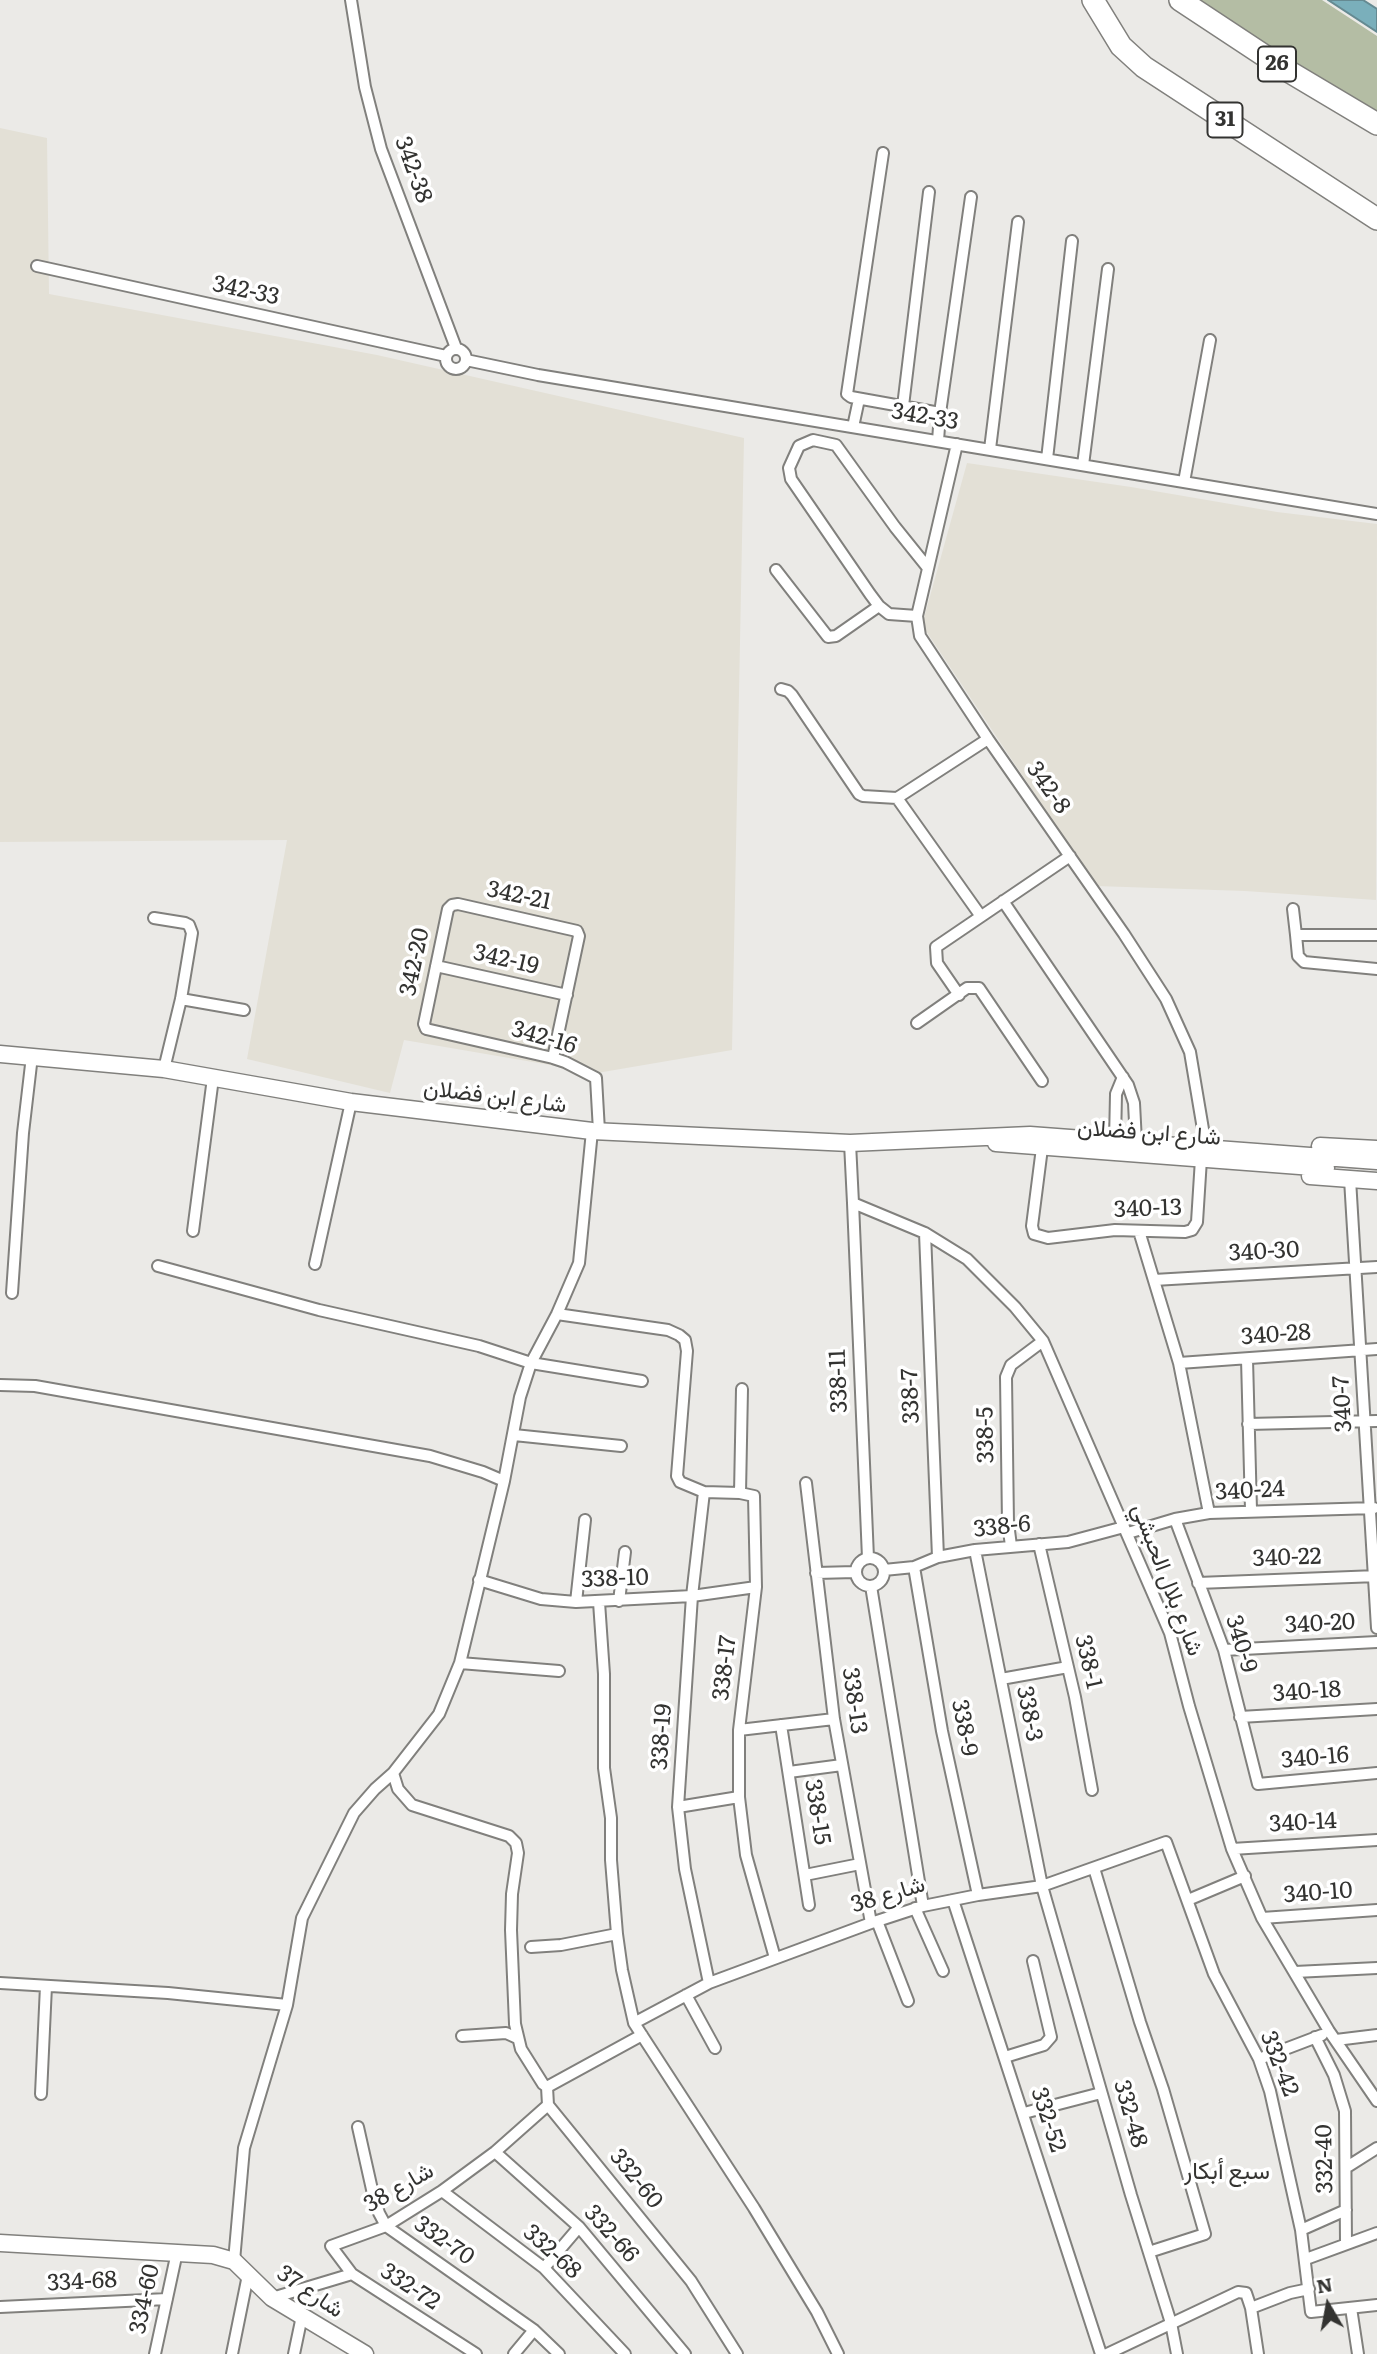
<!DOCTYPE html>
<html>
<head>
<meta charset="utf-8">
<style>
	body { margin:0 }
	#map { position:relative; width:1377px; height:2354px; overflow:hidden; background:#ebeae7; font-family:Literata,serif }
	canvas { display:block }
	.north { position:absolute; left:1293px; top:2270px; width:70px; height:70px; -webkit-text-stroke:5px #fff; paint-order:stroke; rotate:350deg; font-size:19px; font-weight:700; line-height:28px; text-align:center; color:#333331 }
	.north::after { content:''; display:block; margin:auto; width:24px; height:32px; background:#333331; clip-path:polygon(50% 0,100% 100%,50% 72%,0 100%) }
</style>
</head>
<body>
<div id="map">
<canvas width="1377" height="2354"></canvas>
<div class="north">N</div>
</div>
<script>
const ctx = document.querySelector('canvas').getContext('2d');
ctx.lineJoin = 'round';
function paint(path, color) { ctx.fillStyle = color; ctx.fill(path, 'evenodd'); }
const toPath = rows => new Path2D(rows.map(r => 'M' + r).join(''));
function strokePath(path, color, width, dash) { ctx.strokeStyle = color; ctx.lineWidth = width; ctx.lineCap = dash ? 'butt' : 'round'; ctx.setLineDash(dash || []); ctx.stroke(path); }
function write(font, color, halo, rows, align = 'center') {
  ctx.font = font + ' Literata,Vazirmatn,serif'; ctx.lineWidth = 7; ctx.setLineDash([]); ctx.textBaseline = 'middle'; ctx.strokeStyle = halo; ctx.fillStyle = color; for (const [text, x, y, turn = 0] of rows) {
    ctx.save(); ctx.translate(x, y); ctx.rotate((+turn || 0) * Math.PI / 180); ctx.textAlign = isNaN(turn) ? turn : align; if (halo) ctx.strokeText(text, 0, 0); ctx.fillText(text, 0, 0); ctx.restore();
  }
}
const built = toPath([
	[0,128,47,138,49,294,377,355,744,438,732,1050,597,1073,404,1040,390,1093,247,1059,287,840,0,842],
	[967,463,1131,487,1277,512,1377,524,1376,900,1245,891,1096,886,922,625]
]);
const green = toPath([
	[1196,0,1322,0,1377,36,1377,117]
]);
const water = toPath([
	[1328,0,1363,0,1377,9,1377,32,1328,0]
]);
const street = toPath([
	[351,0,365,87,381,149,456,348],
	[883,153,847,394,851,397,940,413,971,197],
	[37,266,446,356],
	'446 359a10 10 0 1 1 20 0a10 10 0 1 1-20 0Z',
	[466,360,538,375,1377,514],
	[903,406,929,192],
	[853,427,859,399],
	[938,441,940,413],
	[957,444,917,616,920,636,988,739,1124,934,1166,999,1190,1052,1206,1147],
	[990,449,1018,222],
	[1047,459,1072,241],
	[1083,465,1108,269],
	[1184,482,1210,340],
	[776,570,828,637,836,636,879,606],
	[917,616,889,614,879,606,870,594,791,479,789,468,799,446,813,440,836,445,895,527,928,568],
	[781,689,788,691,792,695,859,794,863,796,897,798,988,739],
	[897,798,980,915],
	[1003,901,1128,1085,1134,1103,1136,1142],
	[1293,909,1296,935,1377,935],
	[154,918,185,923,189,925,192,933,181,999,164,1069],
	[1296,935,1298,956,1304,962,1377,969],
	[436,966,567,995],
	[959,995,937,963,936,947,1070,856],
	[181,999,244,1010],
	[917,1023,967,988,979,988,1042,1081],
	[553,1058,579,936,577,931,458,904,452,905,448,909,424,1024,426,1029,553,1058,565,1062,596,1078,599,1131],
	[1115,1141,1116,1094,1123,1077],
	[850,1143,853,1203,925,1233,967,1259,1015,1307,1043,1341,1170,1633,1189,1706,1232,1849,1262,1918,1329,2031,1377,2101],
	[1042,1148,1032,1226,1034,1234,1048,1238,1115,1230,1185,1232,1192,1230,1197,1222,1201,1159],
	[1350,1179,1377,1628],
	[853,1203,868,1558],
	[193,1231,213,1078],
	[1139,1231,1179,1363,1209,1513],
	[925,1233,938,1557],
	[315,1264,351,1102],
	[158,1266,319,1310,479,1346,531,1363,642,1381],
	[1154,1280,1377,1267],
	[12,1293,23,1133,32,1056],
	[557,1314,668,1330,679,1335,685,1340,687,1351,677,1476,680,1482,704,1492,740,1493],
	[1247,1359,1251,1510],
	[1179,1363,1377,1349],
	[0,1385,35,1386,430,1456,483,1472,504,1481],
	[742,1389,740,1493,754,1496,756,1587,739,1730,739,1797,746,1855,775,1958],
	[1248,1424,1377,1421],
	[514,1435,621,1446],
	[806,1483,834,1719,871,1923],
	[704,1492,692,1596,678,1807,685,1869,709,1983],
	[1175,1519,1224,1650,1258,1784,1377,1773],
	[1128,1533,1175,1519,1209,1513,1374,1508],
	[1039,1544,1075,1697,1092,1790],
	[1011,1546,1008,1523,1006,1377,1011,1365,1043,1341],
	[975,1550,1042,1886,1131,2195,1171,2323,1177,2354],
	'856 1572a14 14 0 1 1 28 0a14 14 0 1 1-28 0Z',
	[914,1567,942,1731,978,1895],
	[884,1570,914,1567,938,1557,975,1550,1068,1542,1124,1527],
	[816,1573,855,1572],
	[479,1580,541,1599,576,1602,692,1596,756,1587],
	[1198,1583,1377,1576],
	[871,1586,923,1906],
	[619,1601,625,1552],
	[576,1602,585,1520],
	[599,1602,604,1674,604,1768,611,1818,611,1860,617,1934,622,1970,634,2023,754,2208,817,2312,838,2354],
	[1224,1650,1377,1642],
	[460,1663,559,1671],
	[1001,1679,1068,1667],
	[1240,1717,1377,1709],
	[781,1725,809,1905],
	[739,1730,834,1719],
	[789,1772,842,1765],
	[393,1773,398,1789,412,1805,509,1836,516,1843,518,1853,512,1894,511,1930,515,2024,521,2049,543,2084,547,2087],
	[678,1807,739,1797],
	[1232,1849,1377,1840],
	[1094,1868,1140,2022,1163,2089,1205,2234,1149,2252],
	[805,1875,860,1864],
	[953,1900,1101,2354],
	[1188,1900,1245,1876],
	[915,1908,943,1971],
	[1262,1918,1377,1910],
	[877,1921,908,2001],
	[531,1947,561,1945,617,1934],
	[1295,1972,1377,1968],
	[0,1983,168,1993,287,2005],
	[686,1995,715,2048],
	[634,2023,709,1983,871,1923,923,1906,978,1895,1042,1886,1166,1842,1214,1974,1259,2059,1270,2091,1301,2230,1311,2312,1377,2305],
	[462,2036,506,2033,517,2038],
	[1315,2037,1334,2075,1345,2111,1346,2244],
	[1336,2040,1377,2035],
	[1005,2057,1044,2045,1051,2037,1033,1961],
	[1259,2059,1322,2035],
	[41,2094,46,1986],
	[548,2105,691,2281,737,2354],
	[1024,2113,1101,2093],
	[358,2127,373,2194,379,2213,386,2226,534,2330,559,2354],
	[495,2152,579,2227,685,2354],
	[1347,2167,1377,2148],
	[442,2191,544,2268,625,2354],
	[1301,2230,1346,2210],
	[1306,2259,1377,2233],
	[234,2261,244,2148,287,2005,302,1918,354,1813,375,1789,393,1773,439,1714,460,1663,504,1481,520,1397,531,1363,557,1314,579,1263,592,1131],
	[544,2268,579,2227],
	[272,2298,352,2274],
	[0,2307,167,2299],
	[1251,2308,1258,2354],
	[1351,2308,1358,2354],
	[155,2354,177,2252],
	[232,2354,248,2275],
	[294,2354,302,2316],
	[476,2354,352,2274,331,2246,386,2226,442,2191,495,2152,548,2105,547,2087,642,2035],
	[514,2354,534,2330],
	[1107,2354,1238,2292,1246,2293,1251,2308,1290,2293,1309,2289]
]);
const secondary = toPath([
	[0,1054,164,1069,351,1102,592,1131,850,1143,1030,1135,1377,1161],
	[996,1143,1326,1168],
	[1320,1146,1377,1149],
	[1310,1176,1377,1181],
	[0,2243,213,2255,234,2261,272,2298,365,2354]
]);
const highway = toPath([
	[1093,0,1121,46,1144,67,1377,219],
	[1180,0,1283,68,1377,124]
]);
const shields = [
	[1277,64,38],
	[1225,120,35]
];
const shieldNames = [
	["26",1277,64],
	["31",1225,120]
];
const streetNames = [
	["342-38",413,170,70],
	["342-33",246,291,12],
	["342-33",925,417,10],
	["342-8",1048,788,55],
	["342-21",519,896,12],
	["342-19",506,960,13],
	["342-20",415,962,-78],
	["342-16",544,1038,16],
	["شارع ابن فضلان",495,1097,7],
	["شارع ابن فضلان",1149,1133,4],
	["340-13",1148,1209,-2],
	["340-30",1264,1252,-3],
	["340-28",1276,1335,-4],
	["338-11",839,1381,-92],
	["338-7",911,1396,-92],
	["340-7",1343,1404,-93],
	["338-5",986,1435,-91],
	["340-24",1250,1491,-3],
	["338-6",1002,1527,-6],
	["340-22",1287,1558,-2],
	["338-10",615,1579,-2],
	["شارع بلال الحبشي",1167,1580,69],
	["340-20",1320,1624,-3],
	["340-9",1241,1644,73],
	["338-1",1088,1662,77],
	["338-17",725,1668,-83],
	["340-18",1307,1692,-4],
	["338-13",854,1701,82],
	["338-3",1029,1714,79],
	["338-9",964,1728,79],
	["338-19",662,1737,-86],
	["340-16",1315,1758,-5],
	["338-15",817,1812,81],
	["340-14",1303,1823,-3],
	["340-10",1318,1893,-4],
	["شارع 38",888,1895,-17],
	["332-42",1279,2064,69],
	["332-48",1130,2114,74],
	["332-52",1048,2120,72],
	["332-40",1325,2159,-91],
	["332-60",636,2179,51],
	["شارع 38",399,2188,-30],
	["332-66",611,2234,48],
	["332-70",444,2241,35],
	["332-68",552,2252,42],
	["334-68",82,2282,-3],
	["332-72",410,2287,33],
	["شارع 37",310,2292,34],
	["334-60",145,2299,-78]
];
const neighbourhoodNames = [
	["سبع أبكار",1227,2172]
];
paint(built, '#e3e0d6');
paint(green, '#b4bda4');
paint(water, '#7aafbb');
strokePath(water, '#658a92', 2);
strokePath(street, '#81807d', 14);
strokePath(secondary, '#81807d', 19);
strokePath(highway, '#81807d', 24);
strokePath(street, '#fff', 10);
strokePath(secondary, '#fff', 16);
strokePath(highway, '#fff', 21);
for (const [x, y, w] of shields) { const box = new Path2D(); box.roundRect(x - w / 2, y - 17.5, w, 35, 5); ctx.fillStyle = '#fff'; ctx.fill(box); strokePath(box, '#333331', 2); }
write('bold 21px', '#333331', null, shieldNames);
write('23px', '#333331', '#fff', streetNames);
write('24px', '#353431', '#fff', neighbourhoodNames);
</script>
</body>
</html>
